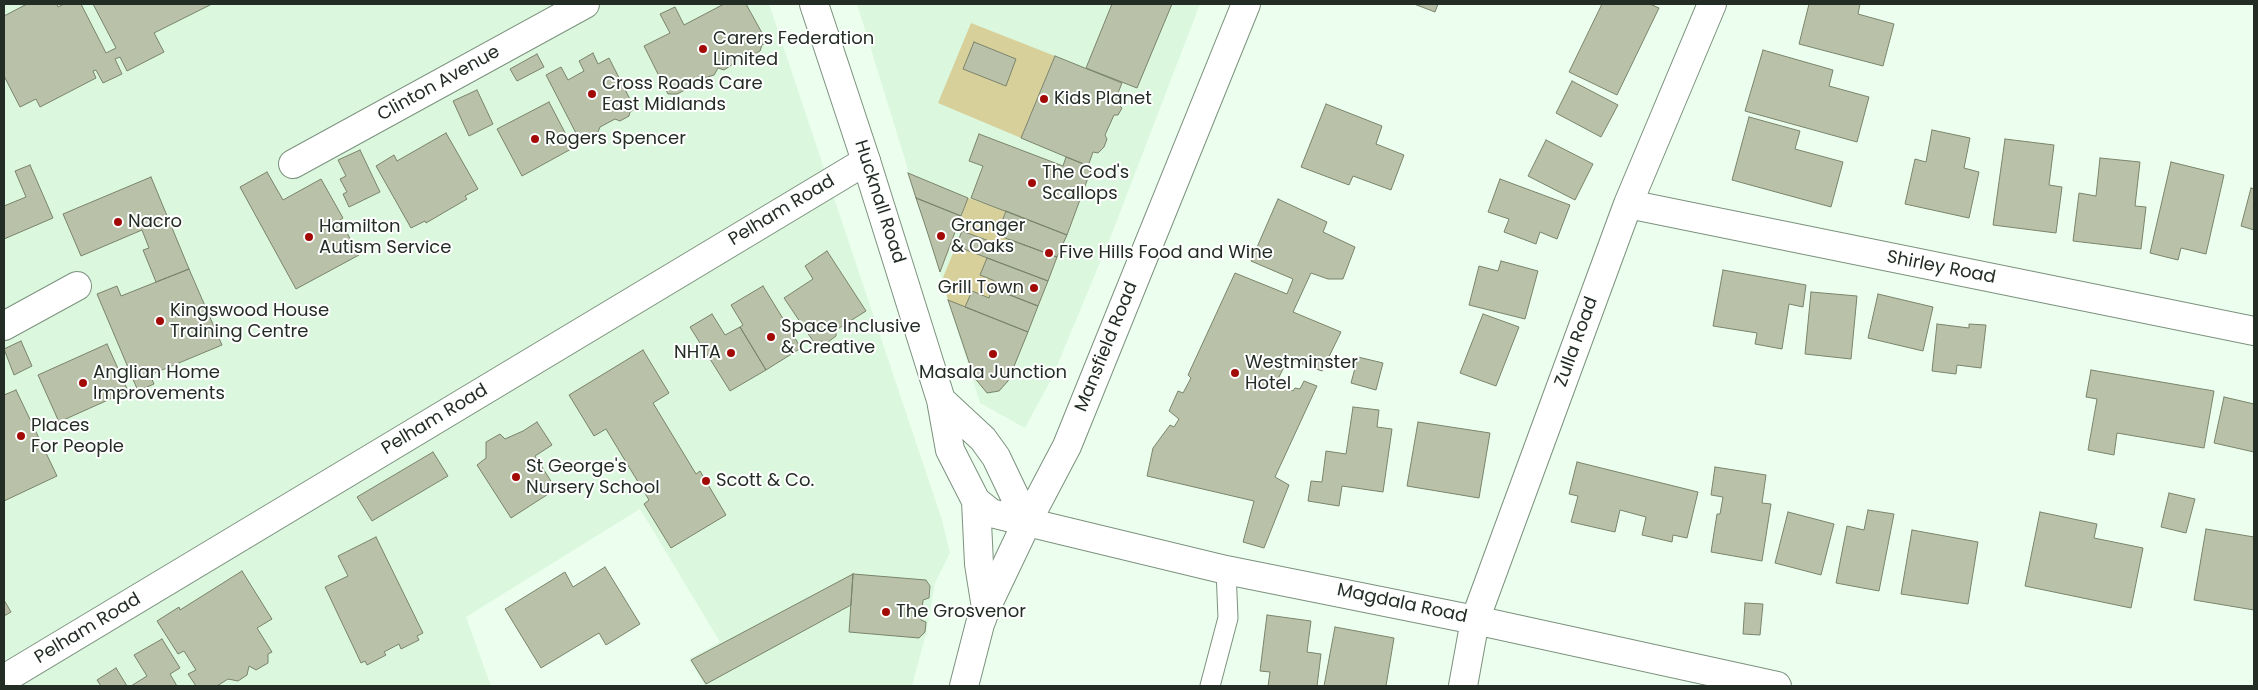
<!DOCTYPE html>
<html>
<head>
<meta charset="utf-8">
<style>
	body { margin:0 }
	#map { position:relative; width:2258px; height:690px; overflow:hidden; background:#ecffee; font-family:Poppins,sans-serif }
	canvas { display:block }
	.frame { position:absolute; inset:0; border:5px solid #242d25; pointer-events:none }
</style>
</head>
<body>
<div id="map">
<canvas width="2258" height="690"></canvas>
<div class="frame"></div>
</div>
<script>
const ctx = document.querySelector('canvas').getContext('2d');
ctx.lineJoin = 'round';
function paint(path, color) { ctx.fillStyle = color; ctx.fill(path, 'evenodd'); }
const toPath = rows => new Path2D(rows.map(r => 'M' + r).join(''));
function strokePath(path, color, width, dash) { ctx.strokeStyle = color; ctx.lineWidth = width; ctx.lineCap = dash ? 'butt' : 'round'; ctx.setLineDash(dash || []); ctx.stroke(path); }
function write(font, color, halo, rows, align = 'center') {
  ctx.font = font + ' Poppins,sans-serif'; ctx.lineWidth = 4; ctx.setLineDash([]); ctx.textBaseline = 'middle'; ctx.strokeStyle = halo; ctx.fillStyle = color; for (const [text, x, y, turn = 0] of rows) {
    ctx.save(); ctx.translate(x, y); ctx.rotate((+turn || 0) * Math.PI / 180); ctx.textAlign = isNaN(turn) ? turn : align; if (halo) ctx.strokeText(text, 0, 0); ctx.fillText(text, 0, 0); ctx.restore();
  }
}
const built = toPath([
	[4,4,769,4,942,520,950,553,935,583,927,630,912,686,705,686,689,659,720,642,640,509,466,617,491,686,4,686],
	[857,4,1200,4,1111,236,1052,378,1025,428,980,403]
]);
const green = toPath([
	[971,23,1055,56,1021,138,938,103],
	[968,198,1006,211,997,234,1011,240,1008,248,962,231,965,223,960,221],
	[956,246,987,258,980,275,995,281,989,298,972,291,965,307,948,300,942,280]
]);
const building = toPath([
	[27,4,57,4,58,7,64,4,81,4,106,53,116,48,93,4,212,4,154,33,164,52,127,71,120,57,115,59,122,74,103,83,96,70,93,71,96,78,40,107,36,99,20,107,4,76,4,16,27,4],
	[724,4,746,4,767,42,762,45,760,51,752,55,745,53,736,58,733,64,724,70,718,68,714,75,688,83,685,90,677,94,668,94,644,46,670,33,660,14,675,7,684,25,724,4],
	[1112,4,1172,4,1137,88,1086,68,1112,4],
	[1414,4,1438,4,1435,12,1414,4],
	[1602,4,1650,4,1659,8,1617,95,1569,72,1602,4],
	[1809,4,1860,4,1858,14,1894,24,1883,66,1799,44,1809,4],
	[974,42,1016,59,1006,86,963,69,974,42],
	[1763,50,1833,70,1829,86,1869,97,1857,142,1745,111,1763,50],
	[593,53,598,64,609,58,635,109,630,112,629,116,620,121,615,119,600,127,598,132,590,137,584,136,579,139,546,75,561,67,568,80,584,71,579,61,593,53],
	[537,54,544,67,517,81,510,69,537,54],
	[1055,56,1122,83,1116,98,1120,100,1118,104,1122,108,1118,115,1114,115,1105,135,1107,139,1104,147,1098,153,1093,152,1088,166,1021,138,1055,56],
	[1572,81,1618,105,1601,137,1556,113,1572,81],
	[477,90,493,124,469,136,453,101,477,90],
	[549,102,573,148,522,176,497,129,549,102],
	[1326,104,1382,126,1376,144,1404,155,1391,190,1353,176,1349,185,1301,167,1326,104],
	[1749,117,1800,131,1795,149,1843,162,1831,207,1732,180,1749,117],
	[1932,130,1970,138,1964,168,1979,172,1969,218,1905,204,1915,159,1926,162,1932,130],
	[446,133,478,189,465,196,467,199,426,223,425,221,411,228,376,166,394,155,397,161,446,133],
	[979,134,1063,166,1066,157,1092,167,1067,235,971,198,983,166,969,161,979,134],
	[2005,139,2054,145,2049,185,2062,187,2056,233,1993,225,2005,139],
	[1546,140,1593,164,1575,200,1528,176,1546,140],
	[360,150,380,192,349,207,343,194,347,192,340,179,346,176,338,160,360,150],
	[2100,158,2140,162,2135,206,2146,207,2141,249,2073,241,2079,193,2096,196,2100,158],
	[2171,162,2224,175,2206,254,2181,248,2178,260,2150,253,2171,162],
	[30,165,53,218,4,239,4,206,26,197,15,171,30,165],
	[267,172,283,200,321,179,343,218,340,220,359,255,296,289,240,187,267,172],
	[908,173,968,198,961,216,916,198,908,173],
	[151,177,189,269,156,282,143,250,149,248,142,230,81,256,63,214,151,177],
	[1500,179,1570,205,1557,239,1540,232,1536,244,1504,232,1509,219,1488,212,1500,179],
	[2251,188,2254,189,2254,230,2241,226,2251,188],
	[916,198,961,216,940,272,927,231,916,198],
	[1278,199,1327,222,1323,232,1355,247,1343,279,1328,279,1311,273,1293,312,1341,332,1322,371,1288,359,1276,383,1293,391,1295,388,1300,389,1304,381,1317,386,1275,477,1289,485,1264,548,1243,542,1254,501,1147,476,1153,448,1170,425,1174,427,1179,419,1169,411,1178,391,1183,393,1191,378,1188,375,1235,273,1287,294,1293,279,1251,261,1278,199],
	[1006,211,1067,235,1057,257,997,235,1006,211],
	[962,231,1008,248,1011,240,1057,257,1048,281,956,246,962,231],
	[827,251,866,311,836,330,836,336,828,342,820,341,815,344,784,298,813,279,805,266,827,251],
	[987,258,1048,281,1038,306,992,288,995,281,980,275,987,258],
	[1501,261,1538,271,1525,319,1469,305,1479,266,1498,271,1501,261],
	[189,269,222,345,150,375,154,384,138,391,97,294,117,286,121,296,189,269],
	[1723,270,1806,285,1803,307,1789,304,1782,349,1755,344,1757,333,1713,326,1723,270],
	[763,286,801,348,766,370,740,327,743,325,731,305,763,286],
	[992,288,1038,306,1028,332,965,307,972,291,989,298,992,288],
	[1811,292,1857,296,1851,359,1805,354,1811,292],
	[1878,294,1933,307,1923,351,1868,338,1878,294],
	[948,300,1028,332,1008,381,999,391,987,393,974,377,948,300],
	[712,314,725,335,740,327,766,370,730,391,690,327,712,314],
	[1483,314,1519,327,1496,386,1460,373,1483,314],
	[1937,324,1969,328,1969,324,1986,325,1981,368,1957,365,1956,374,1932,371,1937,324],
	[21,341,32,366,14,375,4,349,21,341],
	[107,344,128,391,59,422,38,375,107,344],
	[643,350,669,393,653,403,696,474,700,471,726,515,671,548,644,504,649,500,606,429,594,436,569,395,643,350],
	[1358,357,1383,363,1376,390,1351,383,1358,357],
	[2091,370,2214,391,2204,448,2117,433,2114,455,2088,450,2097,399,2086,397,2091,370],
	[16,390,57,476,4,501,4,395,16,390],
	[2224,397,2254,404,2254,452,2214,443,2224,397],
	[1353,407,1379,410,1377,427,1392,429,1383,492,1342,486,1339,506,1308,501,1311,481,1322,482,1326,451,1346,454,1353,407],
	[537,422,552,445,535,456,556,489,511,518,477,465,486,458,486,442,500,434,505,439,523,431,537,422],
	[1418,422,1490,433,1479,498,1407,486,1418,422],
	[433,452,448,476,372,521,357,497,433,452],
	[1577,462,1698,492,1687,538,1673,535,1672,542,1642,535,1646,517,1620,510,1615,532,1571,522,1578,496,1569,494,1577,462],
	[1715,467,1766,475,1762,503,1771,504,1762,561,1711,552,1717,514,1720,514,1723,497,1711,495,1715,467],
	[2169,493,2195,499,2186,533,2161,527,2169,493],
	[1868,510,1894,514,1879,591,1836,583,1847,526,1864,530,1868,510],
	[1788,512,1834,524,1821,575,1775,563,1788,512],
	[2040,512,2097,524,2094,538,2143,548,2131,608,2025,586,2040,512],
	[2206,529,2254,537,2254,610,2194,600,2206,529],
	[1912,530,1978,542,1968,604,1901,594,1912,530],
	[376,537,423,633,417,636,419,640,401,649,399,644,384,652,386,655,367,665,365,661,361,663,325,587,348,576,338,556,376,537],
	[605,567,640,624,606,645,599,633,541,668,505,609,565,572,573,587,605,567],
	[242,571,272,619,257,628,272,652,268,654,268,663,256,670,249,666,247,675,238,681,228,679,217,686,196,686,188,674,196,670,184,651,178,654,157,621,179,607,180,610,242,571],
	[853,574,926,580,930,586,929,598,923,600,921,620,926,622,925,632,919,638,849,632,853,574],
	[853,574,851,605,706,684,691,660,853,574],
	[4,600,11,612,4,616,4,600],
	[1745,603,1763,604,1760,635,1743,634,1745,603],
	[1267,615,1311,621,1307,652,1321,654,1317,686,1268,686,1270,672,1260,671,1267,615],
	[1335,627,1394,638,1386,686,1324,686,1335,627],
	[162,639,180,668,170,674,177,686,131,686,147,676,134,655,162,639],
	[116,668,127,686,101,686,97,680,116,668]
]);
const service = toPath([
	[1210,686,1228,618,1226,570]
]);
const minor = toPath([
	[293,164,585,4],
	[1628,204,2254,331],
	[4,326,77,286],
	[1027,522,1226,570,1475,620,1777,686],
	[4,679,866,161],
	[1463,686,1475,620,1628,204,1712,4]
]);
const primary = toPath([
	[814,4,866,161,941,400,950,450,976,501,991,513,1027,522],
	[941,400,983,439,996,457,1027,522],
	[976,501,979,564,986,608]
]);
const trunk = toPath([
	[964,686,980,624,986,608,1027,522,1067,446,1246,4]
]);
const markers = [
	[703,49,5,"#a20a06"],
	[592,94,5,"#a20a06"],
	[1044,99,5,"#a20a06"],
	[535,139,5,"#a20a06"],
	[1032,183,5,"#a20a06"],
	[118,222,5,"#a20a06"],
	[941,236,5,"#a20a06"],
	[309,237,5,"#a20a06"],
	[1049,253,5,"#a20a06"],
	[1034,288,5,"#a20a06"],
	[160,321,5,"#a20a06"],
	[771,337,5,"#a20a06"],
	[731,353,5,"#a20a06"],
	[993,354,5,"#a20a06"],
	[1235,373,5,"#a20a06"],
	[83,383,5,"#a20a06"],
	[21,436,5,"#a20a06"],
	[516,477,5,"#a20a06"],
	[706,481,5,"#a20a06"],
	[886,612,5,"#a20a06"]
];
const poiNames = [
	["Carers Federation",713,39],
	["Limited",713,60],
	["Cross Roads Care",602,84],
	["East Midlands",602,105],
	["Kids Planet",1054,99],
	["Rogers Spencer",545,139],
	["The Cod's",1042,173],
	["Scallops",1042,194],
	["Nacro",128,222],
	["Granger",951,226],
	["& Oaks",951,247],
	["Hamilton",319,227],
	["Autism Service",319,248],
	["Five Hills Food and Wine",1059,253],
	["Grill Town",1024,288,"right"],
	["Kingswood House",170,311],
	["Training Centre",170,332],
	["Space Inclusive",781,327],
	["& Creative",781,348],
	["NHTA",721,353,"right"],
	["Westminster",1245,363],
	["Hotel",1245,384],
	["Anglian Home",93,373],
	["Improvements",93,394],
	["Masala Junction",993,373,"center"],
	["Places",31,426],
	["For People",31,447],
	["St George's",526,467],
	["Nursery School",526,488],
	["Scott & Co.",716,481],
	["The Grosvenor",896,612]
];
const streetNames = [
	["Clinton Avenue",439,84,-29],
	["Hucknall Road",879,202,72],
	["Pelham Road",782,211,-31],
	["Shirley Road",1941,268,11],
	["Zulla Road",1577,342,-70],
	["Mansfield Road",1107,347,-68],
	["Pelham Road",435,420,-31],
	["Magdala Road",1402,604,12],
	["Pelham Road",88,629,-31]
];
paint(built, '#dbf8de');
paint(green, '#d8d09b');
paint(building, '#b9c2a8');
strokePath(building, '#7a846b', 1);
strokePath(service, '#7c917e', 21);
strokePath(minor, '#7c917e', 30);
strokePath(primary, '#7c917e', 30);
strokePath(trunk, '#7c917e', 30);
strokePath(service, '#fff', 19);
strokePath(minor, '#fff', 28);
strokePath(primary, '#fff', 28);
strokePath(trunk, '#fff', 28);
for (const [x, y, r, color] of markers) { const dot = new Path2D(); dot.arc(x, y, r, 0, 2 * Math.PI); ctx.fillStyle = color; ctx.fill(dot); strokePath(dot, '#fff', 2); }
write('18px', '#242d25', '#fff', poiNames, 'left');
write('18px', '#242d25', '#fff', streetNames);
</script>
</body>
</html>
